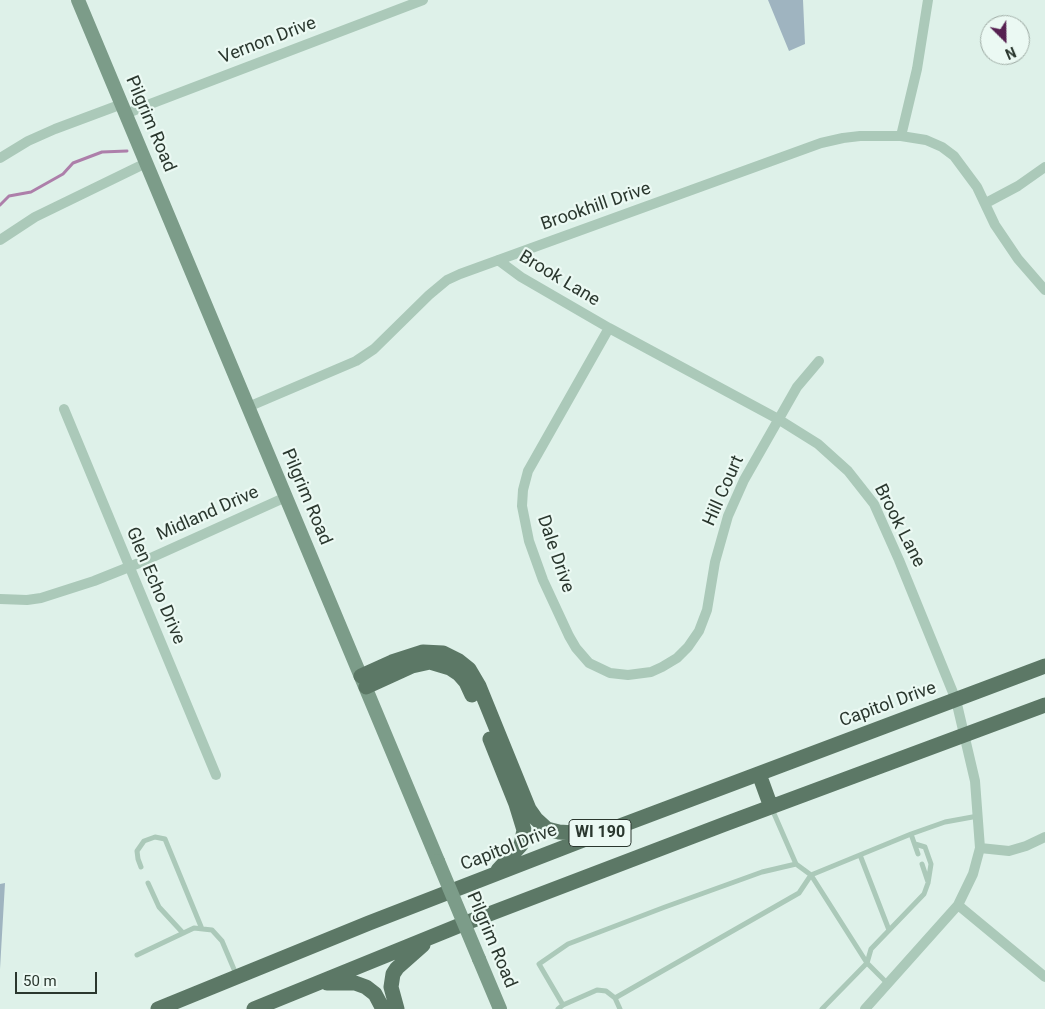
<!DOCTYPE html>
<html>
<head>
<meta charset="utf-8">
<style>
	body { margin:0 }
	#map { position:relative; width:1045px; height:1009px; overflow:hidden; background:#def1e9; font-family:Roboto,sans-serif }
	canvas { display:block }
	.north { position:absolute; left:980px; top:15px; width:50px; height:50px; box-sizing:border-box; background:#ebf9f3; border:1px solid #9eaba4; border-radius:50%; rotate:157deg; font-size:14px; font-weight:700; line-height:20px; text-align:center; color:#2a372e }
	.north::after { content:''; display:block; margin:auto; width:18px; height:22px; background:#562151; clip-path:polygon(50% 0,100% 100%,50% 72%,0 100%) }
	.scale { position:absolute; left:15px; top:972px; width:82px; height:22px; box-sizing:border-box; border:2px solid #2a372e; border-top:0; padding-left:6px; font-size:15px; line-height:18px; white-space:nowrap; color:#2a372e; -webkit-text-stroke:4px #ebf9f3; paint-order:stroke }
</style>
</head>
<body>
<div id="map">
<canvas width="1045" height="1009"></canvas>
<div class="north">N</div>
<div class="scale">50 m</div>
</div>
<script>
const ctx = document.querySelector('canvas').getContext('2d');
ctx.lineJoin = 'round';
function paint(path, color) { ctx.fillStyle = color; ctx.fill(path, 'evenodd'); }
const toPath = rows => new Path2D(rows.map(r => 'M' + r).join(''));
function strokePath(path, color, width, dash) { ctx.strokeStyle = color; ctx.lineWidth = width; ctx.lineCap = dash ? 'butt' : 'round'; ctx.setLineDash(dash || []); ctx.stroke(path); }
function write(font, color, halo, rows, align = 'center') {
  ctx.font = font + ' Roboto,sans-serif'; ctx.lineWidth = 4.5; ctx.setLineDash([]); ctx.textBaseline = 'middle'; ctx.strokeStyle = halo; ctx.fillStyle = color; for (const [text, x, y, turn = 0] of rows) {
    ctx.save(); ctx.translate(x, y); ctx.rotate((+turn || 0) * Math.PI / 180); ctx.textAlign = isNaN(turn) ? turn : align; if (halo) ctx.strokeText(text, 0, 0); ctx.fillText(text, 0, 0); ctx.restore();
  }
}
const green = toPath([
	[768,0,803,0,805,44,789,51],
	[5,883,0,969,0,884]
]);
const stream = toPath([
	[0,205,9,196,31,192,63,174,73,163,102,152,127,151]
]);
const lane = toPath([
	[772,809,796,864,811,875,867,963,888,984],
	[911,834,918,854],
	[860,855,889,930],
	[922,864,928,882],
	[141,867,138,859,137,851,144,841,155,837,165,839,202,929],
	[148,883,159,907,183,933],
	[137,955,194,928,212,930,222,941,236,974],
	[563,1005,539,964,568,944,665,907,762,872,796,864],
	[558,1009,563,1005,597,990,606,991,615,998],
	[620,1009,615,998,799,893,811,875,911,834,945,822,978,816],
	[822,1009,867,963,871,949,924,894,928,883,931,864,925,847,915,844]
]);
const street = toPath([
	[126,114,145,106,423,0],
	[901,136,917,69,928,0],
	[0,158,28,141,55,129,122,104],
	[986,203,1018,186,1045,167],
	[0,240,35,217,146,163],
	[498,260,521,277,609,328,778,419,818,444,848,471,874,504,899,560,956,700,975,781,980,848,973,874,958,905,865,1009],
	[609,328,528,471,523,490,522,506,529,541,543,580,569,636,576,648,589,663,610,673,628,675,651,672,662,667,677,658,688,647,699,631,707,610,715,562,728,516,744,480,797,387,819,361],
	[248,407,356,361,374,349,429,295,447,280,460,274,821,143,843,138,860,136,901,136,926,140,942,147,954,156,977,187,995,225,1018,259,1045,290],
	[64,409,216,775],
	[0,599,27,600,41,598,94,581,144,561,286,497],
	[980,848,1009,851,1026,846,1045,837],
	[958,905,1045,977]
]);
const secondary = toPath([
	[78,0,438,861],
	[479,959,500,1009]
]);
const primary = toPath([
	[361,676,392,662,423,652,443,653,459,661,469,669,479,686,529,809,536,819,547,829,559,832,590,834],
	[366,687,412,666,430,662,450,668,459,674,466,682,472,695],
	[490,739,516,804,524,830,521,845,498,870],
	[759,774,771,807],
	[327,983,355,983,366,987,375,994,383,1009],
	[158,1009,369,923,596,835,1045,666],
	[254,1009,463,924,725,824,1045,705],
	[397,1009,391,987,393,974,397,968,423,945]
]);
const secondaryBridge = toPath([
	[438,861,479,959]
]);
const shields = [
	[600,833,62]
];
const shieldNames = [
	["WI 190",600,833]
];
const streetNames = [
	["Vernon Drive",268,41,-21],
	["Pilgrim Road",150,124,67],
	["Brookhill Drive",596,207,-19],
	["Brook Lane",559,279,31],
	["Hill Court",724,491,-66],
	["Pilgrim Road",306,497,67],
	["Midland Drive",208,514,-24],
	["Brook Lane",899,526,63],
	["Dale Drive",555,554,71],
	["Glen Echo Drive",155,586,67],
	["Capitol Drive",888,705,-20],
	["Capitol Drive",509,848,-21],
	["Pilgrim Road",491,940,67]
];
paint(green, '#9fb4c0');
strokePath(stream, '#ad7faa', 3);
strokePath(lane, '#abc9b9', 5);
strokePath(street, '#abc9b9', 10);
strokePath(secondary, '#7c9c89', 14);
strokePath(primary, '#5c7866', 15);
strokePath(secondaryBridge, '#7c9c89', 14);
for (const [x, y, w] of shields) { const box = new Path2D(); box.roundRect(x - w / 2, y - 13.5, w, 27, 4); ctx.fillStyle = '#ebf9f3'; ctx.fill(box); strokePath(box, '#2a372e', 1); }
write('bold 16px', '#2a372e', null, shieldNames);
write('18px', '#2a372e', '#ebf9f3', streetNames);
</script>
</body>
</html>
